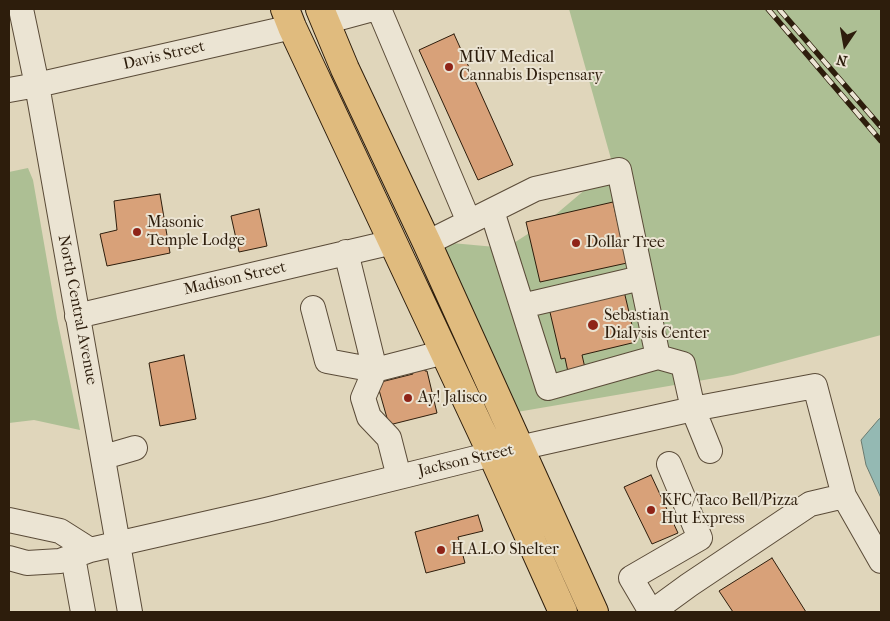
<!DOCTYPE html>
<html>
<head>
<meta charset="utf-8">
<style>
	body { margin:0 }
	#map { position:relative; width:890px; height:621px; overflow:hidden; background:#e0d6bb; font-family:"IM FELL French Canon",serif }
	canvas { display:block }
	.frame { position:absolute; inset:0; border:10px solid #2d1d0c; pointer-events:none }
	.north { position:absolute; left:820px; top:20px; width:50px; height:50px; -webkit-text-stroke:4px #ebe4d3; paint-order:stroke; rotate:192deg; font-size:14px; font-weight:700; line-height:20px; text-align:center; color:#2d1d0c }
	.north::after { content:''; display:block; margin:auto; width:18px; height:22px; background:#2d1d0c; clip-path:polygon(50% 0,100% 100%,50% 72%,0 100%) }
</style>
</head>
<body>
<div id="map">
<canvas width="890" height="621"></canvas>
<div class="frame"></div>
<div class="north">N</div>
</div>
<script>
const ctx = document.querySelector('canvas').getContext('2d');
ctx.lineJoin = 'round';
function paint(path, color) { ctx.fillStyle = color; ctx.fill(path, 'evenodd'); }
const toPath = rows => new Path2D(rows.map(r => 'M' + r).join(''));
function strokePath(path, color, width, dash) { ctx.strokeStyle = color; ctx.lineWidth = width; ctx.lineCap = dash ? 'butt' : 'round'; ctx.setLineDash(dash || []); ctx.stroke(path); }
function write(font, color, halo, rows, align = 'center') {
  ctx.font = font + ' "IM FELL French Canon",serif'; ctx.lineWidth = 4; ctx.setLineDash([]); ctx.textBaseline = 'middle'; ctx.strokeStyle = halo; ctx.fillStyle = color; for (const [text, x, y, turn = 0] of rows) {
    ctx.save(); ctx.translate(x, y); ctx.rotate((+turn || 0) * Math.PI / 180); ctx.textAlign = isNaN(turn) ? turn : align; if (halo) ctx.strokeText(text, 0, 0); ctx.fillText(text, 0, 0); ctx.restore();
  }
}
const green = toPath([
	[569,9,881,9,881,335,733,375,517,412,441,242,506,248,548,221,613,166],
	[28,168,33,180,57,318,80,430,34,420,9,423,9,172]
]);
const water = toPath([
	[881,418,881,498,866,465,861,440,879,419,881,418]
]);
const building = toPath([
	[454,34,513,165,478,180,419,50,454,34],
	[160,194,170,253,107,266,100,234,117,230,114,201,160,194],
	[613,202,627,263,540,282,526,222,613,202],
	[259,209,267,246,239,252,231,216,259,209],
	[624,291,636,342,582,355,585,368,568,372,565,358,561,359,549,308,624,291],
	[184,355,196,419,160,426,149,363,184,355],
	[424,368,425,371,427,371,437,413,389,425,377,383,413,374,412,371,424,368],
	[651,475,678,533,652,544,624,487,651,475],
	[478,515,483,531,458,537,465,563,426,573,415,532,478,515],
	[772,558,806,612,733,612,719,591,772,558]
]);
const minor = toPath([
	[21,9,37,85,130,612],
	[379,9,469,222],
	[325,22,373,9],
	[9,90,37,85,292,27],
	[492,211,548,388,658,357],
	[427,243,535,189,619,170,658,357,683,364,693,409,710,451],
	[346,252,375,370,363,398,369,417,389,438,399,477],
	[522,306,641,278],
	[313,308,327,361,375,370,445,352],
	[77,316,393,242],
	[104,457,135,448],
	[9,520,60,531,90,550],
	[73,557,83,612],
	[9,558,27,563,60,561,90,550,266,510,492,454,693,409,815,386,844,496,881,561],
	[651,612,631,578,700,538,669,464],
	[652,612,689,585,810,504,844,496]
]);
const major = toPath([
	[285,9,292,27,492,454,563,612],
	[320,9,345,69,427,243,594,612]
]);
const rail = toPath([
	[768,9,881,141],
	[779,9,881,127]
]);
const markers = [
	[449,67,5,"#8f2418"],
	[137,232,5,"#8f2418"],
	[576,243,5,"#8f2418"],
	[593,325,6,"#8f2418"],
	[408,398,5,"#8f2418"],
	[651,510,5,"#8f2418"],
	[441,550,5,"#8f2418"]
];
const streetNames = [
	["Davis Street",164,56,-13],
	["Madison Street",235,279,-13],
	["North Central Avenue",77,310,79],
	["Jackson Street",466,461,-13]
];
const poiNames = [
	["MÜV Medical",459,58],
	["Cannabis Dispensary",459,76],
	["Masonic",147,223],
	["Temple Lodge",147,241],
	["Dollar Tree",586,243],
	["Sebastian",604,316],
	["Dialysis Center",604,334],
	["Ay! Jalisco",418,398],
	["KFC/Taco Bell/Pizza",661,501],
	["Hut Express",661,519],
	["H.A.L.O Shelter",451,550]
];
paint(green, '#adbf94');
paint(water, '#94b9b3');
strokePath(water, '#6b7b70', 1);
paint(building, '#d8a179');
strokePath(building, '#2d1d0c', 1);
strokePath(minor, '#5a4b38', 26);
strokePath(major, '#2d1d0c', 30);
strokePath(minor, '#ebe4d3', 24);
strokePath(major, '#e0bb7e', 28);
strokePath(rail, '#2d1d0c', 5.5);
strokePath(rail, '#ebe4d3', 4, [11]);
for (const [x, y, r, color] of markers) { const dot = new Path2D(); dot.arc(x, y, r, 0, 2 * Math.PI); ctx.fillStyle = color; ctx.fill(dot); strokePath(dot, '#ebe4d3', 2); }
write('16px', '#2d1d0c', '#ebe4d3', streetNames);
write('16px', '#2d1d0c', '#ebe4d3', poiNames, 'left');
</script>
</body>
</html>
